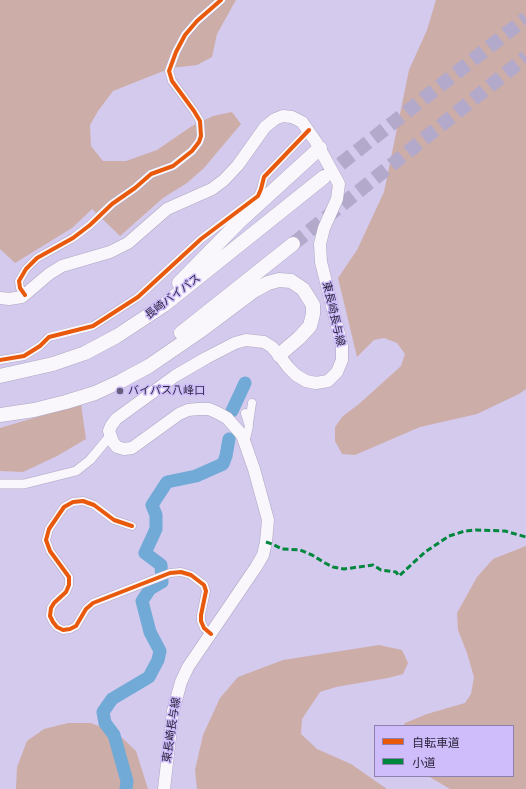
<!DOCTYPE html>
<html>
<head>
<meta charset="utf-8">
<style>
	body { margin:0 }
	#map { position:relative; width:526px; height:789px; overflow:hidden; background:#d4caed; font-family:"Varela Round","Noto Sans JP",sans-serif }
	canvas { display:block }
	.legend { position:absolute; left:374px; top:725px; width:140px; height:52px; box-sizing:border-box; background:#cebcfb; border:1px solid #8e80af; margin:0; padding:5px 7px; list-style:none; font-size:12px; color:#2d263e }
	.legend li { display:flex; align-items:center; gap:8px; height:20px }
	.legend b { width:20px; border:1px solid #8e80af }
</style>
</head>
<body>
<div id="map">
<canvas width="526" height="789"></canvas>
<ul class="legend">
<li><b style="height:5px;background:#e8590c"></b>自転車道</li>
<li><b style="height:5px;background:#00873e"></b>小道</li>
</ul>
</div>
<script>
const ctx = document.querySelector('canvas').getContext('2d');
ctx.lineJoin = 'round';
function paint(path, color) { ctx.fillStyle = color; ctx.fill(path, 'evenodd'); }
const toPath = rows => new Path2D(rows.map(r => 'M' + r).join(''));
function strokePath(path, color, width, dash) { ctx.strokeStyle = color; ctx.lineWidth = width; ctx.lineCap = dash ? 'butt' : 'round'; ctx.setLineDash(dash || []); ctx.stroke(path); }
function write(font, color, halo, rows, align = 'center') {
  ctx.font = font + ' "Varela Round","Noto Sans JP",sans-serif'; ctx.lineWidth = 3; ctx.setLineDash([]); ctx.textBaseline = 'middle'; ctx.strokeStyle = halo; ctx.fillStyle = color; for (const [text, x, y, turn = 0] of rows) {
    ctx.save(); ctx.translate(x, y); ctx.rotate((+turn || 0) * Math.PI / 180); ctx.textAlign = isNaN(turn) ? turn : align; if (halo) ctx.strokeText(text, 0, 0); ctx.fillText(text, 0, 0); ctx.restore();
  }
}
const green = toPath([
	[0,0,236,0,217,34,212,57,197,65,171,68,113,91,98,111,90,125,91,146,103,161,126,161,157,150,192,126,213,116,232,112,241,124,204,168,187,183,163,198,120,236,92,209,72,228,15,263,0,249],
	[436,0,526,0,526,389,519,394,477,414,420,427,355,455,342,454,335,441,335,427,343,416,359,404,401,366,405,354,397,343,384,338,374,340,357,357,338,278,357,250,384,192,409,70,427,30],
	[81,404,86,439,57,456,23,472,0,471,0,428],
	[526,546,526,789,450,789,428,776,513,776,513,726,403,726,405,723,427,714,465,703,471,694,474,677,467,653,458,630,457,613,477,577,493,559],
	[379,645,402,650,408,663,403,674,388,678,336,687,320,692,302,719,301,734,317,749,351,764,387,789,197,789,195,770,203,735,220,698,238,677,283,660],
	[68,723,91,723,118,734,136,751,148,789,16,789,17,767,27,741,44,729]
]);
const river = toPath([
	[232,411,245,383],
	[126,789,127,781,114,735,105,723,103,712,112,699,149,677,158,660,160,651,150,632,142,601,150,589,162,582,161,565,145,553,156,529,156,515,152,505,167,482,196,476,223,464,226,456,229,439]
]);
const motorwayTunnel = toPath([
	[324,177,526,18],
	[293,244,526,57]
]);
const minor = toPath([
	[25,295,20,288,19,281,26,269,37,258,73,238,90,225,112,204,135,188,151,174,173,166,192,151,199,142,201,136,200,121,194,111,172,81,169,71,176,52,185,35,197,21,221,0],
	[0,360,24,356,40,346,49,337,93,326,138,297,201,239,258,196,261,189,264,177,309,130],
	[245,413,249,426,245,443],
	[249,423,252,403],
	[132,526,114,520,94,505,83,501,73,502,64,507,49,529,46,540,50,551,69,577,69,585,66,592,54,603,51,608,50,616,53,622,57,627,63,630,70,629,76,626,86,609,93,603,170,573,181,572,191,575,204,585,206,591,201,615,201,621,204,628,211,634]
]);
const tertiary = toPath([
	[0,484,24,484,76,471,90,460,110,436]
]);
const primary = toPath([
	[0,298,9,299,22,297,49,274,62,266,110,252,128,243,167,209,212,189,224,180,238,165,265,127,275,119,283,116,292,117,302,122,316,142,339,184,337,199,324,228,320,244,321,262,342,346,342,360,337,372,328,381,316,383,306,381,296,375,288,367,279,355,272,347,264,342,246,340,235,343,206,358,175,376,116,419,111,426,109,431,113,442,117,447,124,449,132,448,179,414,188,410,198,409,209,409,218,413,227,418,242,435,254,469,268,520,266,542,263,555,256,567,188,667,181,682,173,711,164,789]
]);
const motorway = toPath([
	[179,283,240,221,320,148],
	[181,333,293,244],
	[0,376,53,364,85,353,117,336,164,305,324,177],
	[0,415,34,410,66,402,95,393,121,381,149,366,165,355,203,329,255,290,268,283,279,280,291,281,303,289,313,305,313,314,310,326,299,338,279,355]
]);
const quiet = toPath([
	[266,542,272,544,282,549,300,550,312,555,325,563,333,567,344,569,373,565,381,570,396,572,399,576,425,552,449,536,465,531,476,530,505,531,526,537]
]);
const cycleway = toPath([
	[25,295,20,288,19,281,26,269,37,258,73,238,90,225,112,204,135,188,151,174,173,166,192,151,199,142,201,136,200,121,194,111,172,81,169,71,176,52,185,35,197,21,221,0],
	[0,360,24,356,40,346,49,337,93,326,138,297,201,239,258,196,261,189,264,177,309,130],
	[132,526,114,520,94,505,83,501,73,502,64,507,49,529,46,540,50,551,69,577,69,585,66,592,54,603,51,608,50,616,53,622,57,627,63,630,70,629,76,626,86,609,93,603,170,573,181,572,191,575,204,585,206,591,201,615,201,621,204,628,211,634]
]);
const markers = [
	[120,391,4,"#675f7b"]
];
const streetNames = [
	["長崎バイパス",173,297,-37],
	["東長崎長与線",333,314,77],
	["東長崎長与線",172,730,-81]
];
const poiNames = [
	["バイパス八峰口",128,391]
];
paint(green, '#cdada8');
strokePath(river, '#71a9d7', 13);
strokePath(motorwayTunnel, '#b3a9ca', 14, [14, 7]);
strokePath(minor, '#afa7c3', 9);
strokePath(tertiary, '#afa7c3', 10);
strokePath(primary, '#afa7c3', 13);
strokePath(motorway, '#afa7c3', 15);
strokePath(minor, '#f9f7fc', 8);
strokePath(tertiary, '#f9f7fc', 9);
strokePath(primary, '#f9f7fc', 12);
strokePath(motorway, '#f9f7fc', 14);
strokePath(quiet, '#00873e', 3, [6, 3]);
strokePath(cycleway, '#e8590c', 4);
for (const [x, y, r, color] of markers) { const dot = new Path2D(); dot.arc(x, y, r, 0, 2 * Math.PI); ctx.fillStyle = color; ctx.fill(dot); strokePath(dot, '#cebcfb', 1.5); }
write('11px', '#2d263e', '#cebcfb', streetNames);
write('11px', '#2d263e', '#cebcfb', poiNames, 'left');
</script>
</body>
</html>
